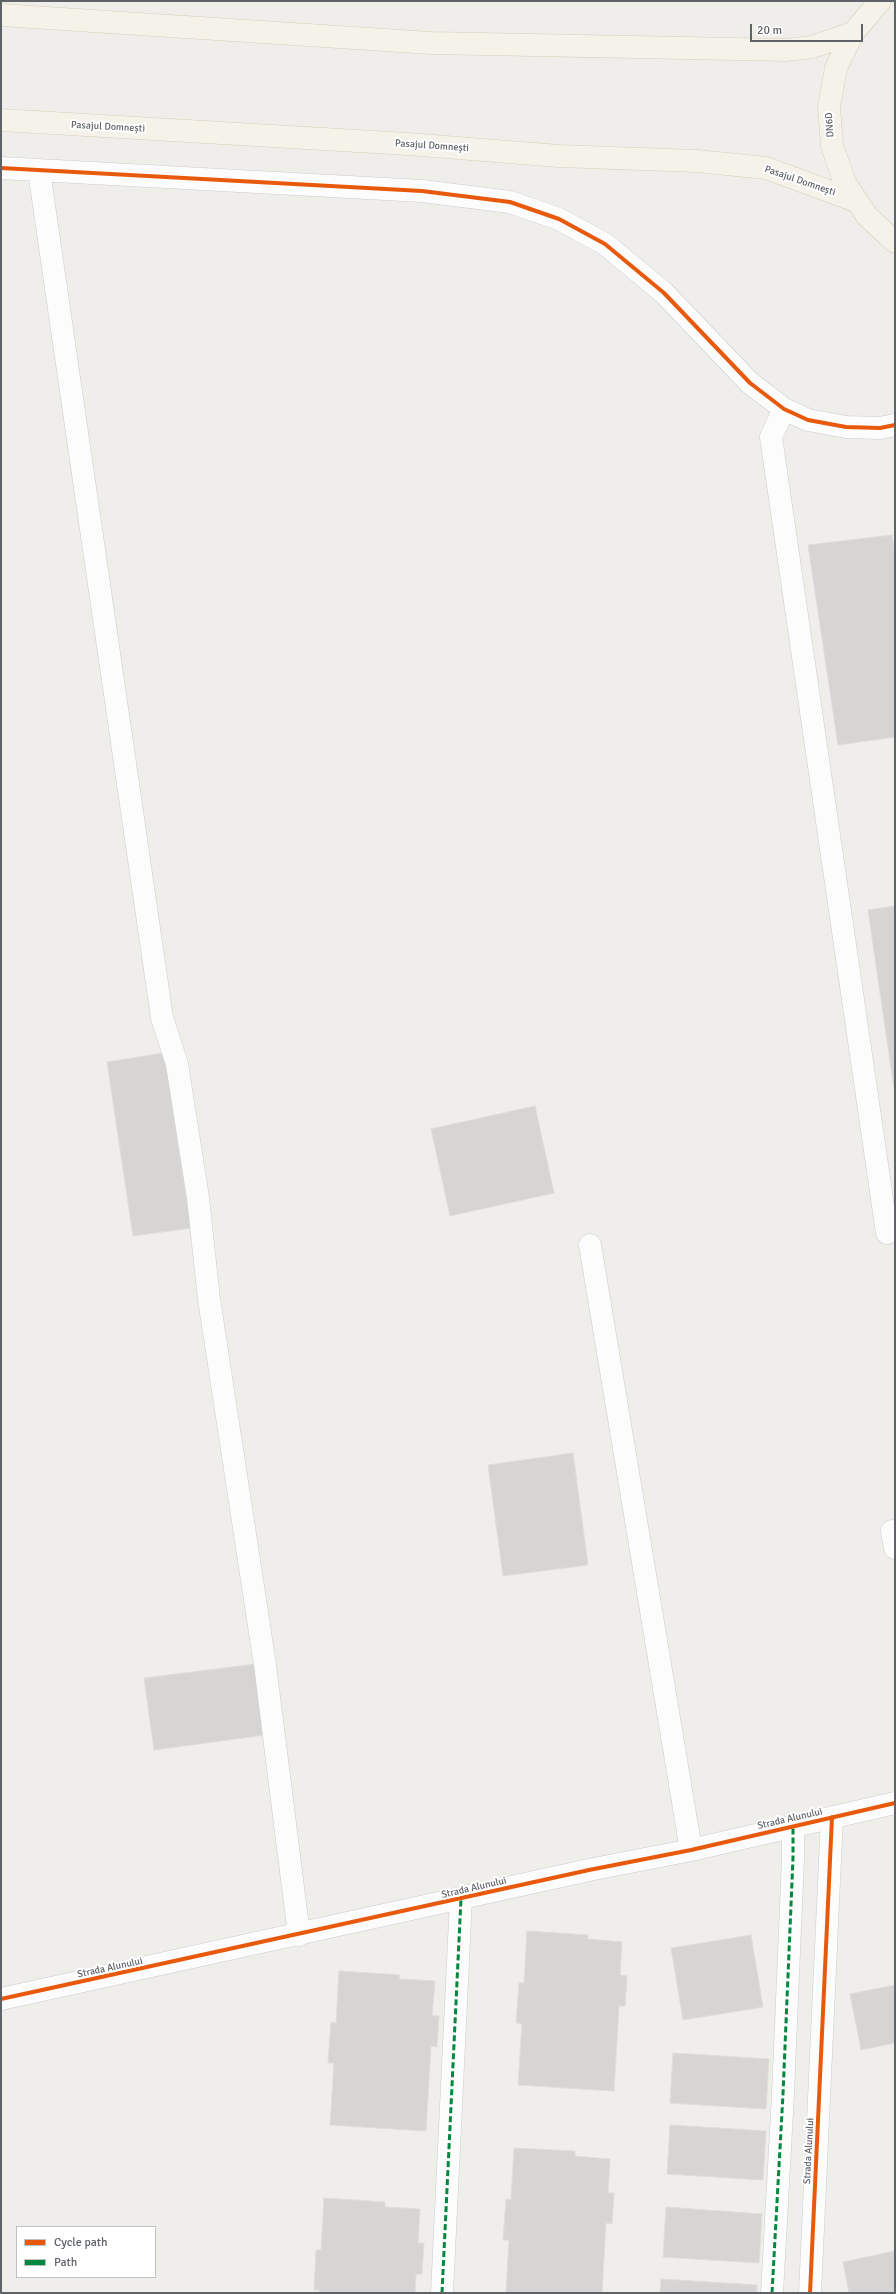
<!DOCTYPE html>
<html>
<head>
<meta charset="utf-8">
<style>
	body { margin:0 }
	#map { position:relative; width:896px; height:2294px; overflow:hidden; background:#efeeea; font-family:Signika,sans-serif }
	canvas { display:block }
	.frame { position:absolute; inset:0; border:2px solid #5f6368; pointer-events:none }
	.legend { position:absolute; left:16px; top:2226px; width:140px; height:52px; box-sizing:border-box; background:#fff; border:1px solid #bfc1c3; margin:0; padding:5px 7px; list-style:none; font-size:12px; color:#5f6368 }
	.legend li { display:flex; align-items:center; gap:8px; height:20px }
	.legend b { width:20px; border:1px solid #bfc1c3 }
	.scale { position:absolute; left:750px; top:24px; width:113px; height:18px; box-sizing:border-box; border:2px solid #5f6368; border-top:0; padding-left:5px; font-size:12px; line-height:14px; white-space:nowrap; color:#5f6368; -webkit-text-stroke:3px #fff; paint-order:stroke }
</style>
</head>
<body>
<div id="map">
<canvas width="896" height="2294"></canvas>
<div class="frame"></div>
<ul class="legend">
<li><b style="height:5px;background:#e8590c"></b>Cycle path</li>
<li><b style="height:5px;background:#00873e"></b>Path</li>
</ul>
<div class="scale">20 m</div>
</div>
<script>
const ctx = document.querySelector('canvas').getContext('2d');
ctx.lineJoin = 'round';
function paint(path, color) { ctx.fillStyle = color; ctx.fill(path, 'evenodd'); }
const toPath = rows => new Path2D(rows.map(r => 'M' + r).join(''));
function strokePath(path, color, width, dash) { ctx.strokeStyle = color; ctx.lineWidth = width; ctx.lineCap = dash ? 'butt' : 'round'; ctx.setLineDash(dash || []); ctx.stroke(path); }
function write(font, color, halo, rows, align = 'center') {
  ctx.font = font + ' Signika,sans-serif'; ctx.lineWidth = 4; ctx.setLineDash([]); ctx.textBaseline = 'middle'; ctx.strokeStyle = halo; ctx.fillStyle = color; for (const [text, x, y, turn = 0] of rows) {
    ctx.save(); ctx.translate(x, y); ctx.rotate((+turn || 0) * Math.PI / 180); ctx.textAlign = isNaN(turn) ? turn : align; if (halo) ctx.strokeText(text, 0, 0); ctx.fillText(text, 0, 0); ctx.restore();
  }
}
const building = toPath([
	[892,535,895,554,895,737,838,745,808,545,892,535],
	[895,906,895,1096,868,910,895,906],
	[164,1053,191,1228,133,1236,107,1062,164,1053],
	[535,1106,554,1193,450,1216,431,1129,535,1106],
	[573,1453,588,1565,503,1576,488,1465,573,1453],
	[256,1664,265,1735,154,1750,144,1678,256,1664],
	[527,1931,588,1935,588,1939,622,1942,620,1975,627,1976,625,2006,619,2006,614,2091,518,2085,522,2024,516,2023,519,1983,524,1983,527,1931],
	[751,1935,763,2007,683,2020,671,1948,751,1935],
	[339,1971,400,1975,399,1979,435,1981,432,2016,439,2016,437,2047,431,2046,426,2131,330,2125,334,2063,328,2063,331,2022,336,2023,339,1971],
	[895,1985,895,2043,861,2050,850,1994,895,1985],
	[673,2053,769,2059,766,2109,670,2103,673,2053],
	[670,2125,766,2131,763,2180,667,2174,670,2125],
	[514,2148,575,2151,575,2156,610,2159,608,2193,614,2193,612,2224,606,2223,602,2293,506,2293,509,2240,503,2240,506,2199,511,2200,514,2148],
	[324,2198,385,2202,385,2207,420,2209,418,2243,424,2243,422,2274,416,2274,415,2293,319,2293,319,2290,314,2290,316,2250,321,2250,324,2198],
	[666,2207,762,2214,759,2263,663,2257,666,2207],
	[895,2251,895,2293,849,2293,843,2262,895,2251],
	[661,2279,757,2285,757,2293,660,2293,661,2279]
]);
const minor = toPath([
	[1,168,422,191,510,202,559,219,605,244,664,293,750,383,784,409,808,420,846,427,880,428,895,425],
	[39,171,162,1018,177,1064,198,1198,209,1299,265,1665,299,1935],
	[784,409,771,437,887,1233],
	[590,1245,691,1850],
	[892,1531,895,1548],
	[1,1999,589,1870,691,1850,895,1803],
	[442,2293,461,1899],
	[772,2293,783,2094,793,1858,793,1827],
	[810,2293,832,1817]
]);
const major = toPath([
	[880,1,853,33,836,68,829,107,832,146,845,183,867,216,895,242],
	[1,15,431,43,786,50,812,47,853,33],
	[1,120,408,144,559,156,697,161,766,168,856,201]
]);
const quiet = toPath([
	[442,2293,461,1899],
	[772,2293,783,2094,793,1858,793,1827]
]);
const cycleway = toPath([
	[1,168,422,191,510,202,559,219,605,244,664,293,750,383,784,409,808,420,846,427,880,428,895,425],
	[1,1999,589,1870,691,1850,895,1803],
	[810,2293,832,1817]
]);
const streetNames = [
	["DN6D",830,125,-94],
	["Pasajul Domnești",108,127,3],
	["Pasajul Domnești",432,146,4],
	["Pasajul Domnești",800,181,19],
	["Strada Alunului",790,1819,-13],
	["Strada Alunului",474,1888,-13],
	["Strada Alunului",110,1968,-12],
	["Strada Alunului",809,2151,-87]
];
paint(building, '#d6d5d3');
strokePath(building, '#deddd9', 1);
strokePath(minor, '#cbcccc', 23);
strokePath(major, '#d7ceb8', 23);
strokePath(minor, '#fdfcfc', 22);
strokePath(major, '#f4f2e9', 22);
strokePath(quiet, '#00873e', 3, [6, 3]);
strokePath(cycleway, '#e8590c', 4);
write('10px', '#5f6368', '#fff', streetNames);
</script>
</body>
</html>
